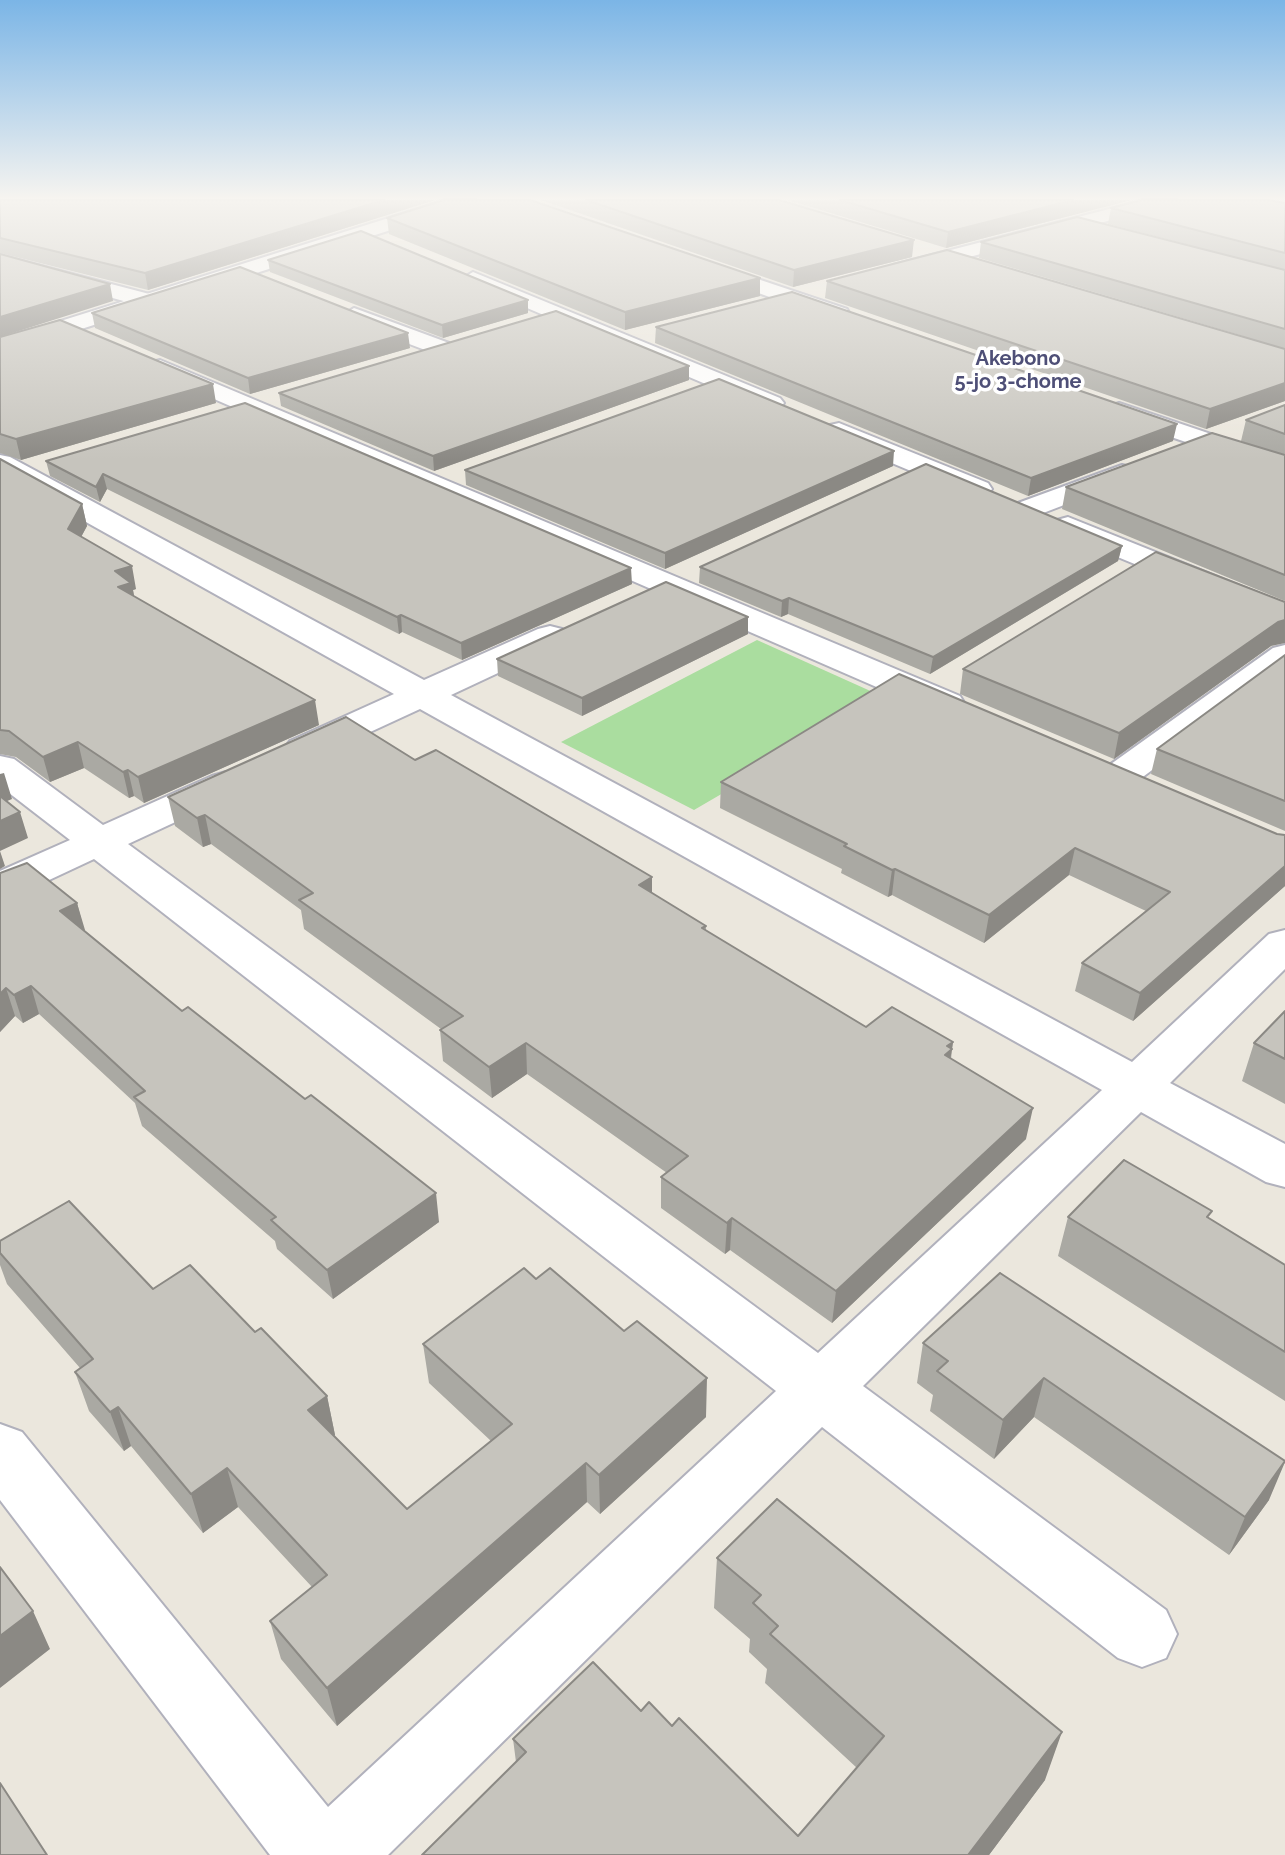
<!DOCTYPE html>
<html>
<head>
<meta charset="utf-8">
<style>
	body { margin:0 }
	canvas { display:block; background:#ebe7dd }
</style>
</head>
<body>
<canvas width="1285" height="1855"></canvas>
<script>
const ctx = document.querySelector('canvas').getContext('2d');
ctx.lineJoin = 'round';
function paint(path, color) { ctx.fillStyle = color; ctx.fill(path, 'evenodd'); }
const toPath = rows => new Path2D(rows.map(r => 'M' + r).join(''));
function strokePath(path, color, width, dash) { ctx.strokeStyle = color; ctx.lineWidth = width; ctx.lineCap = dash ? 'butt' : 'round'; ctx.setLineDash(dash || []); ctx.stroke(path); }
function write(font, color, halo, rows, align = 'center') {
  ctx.font = font + ' Raleway,sans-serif'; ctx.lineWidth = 7; ctx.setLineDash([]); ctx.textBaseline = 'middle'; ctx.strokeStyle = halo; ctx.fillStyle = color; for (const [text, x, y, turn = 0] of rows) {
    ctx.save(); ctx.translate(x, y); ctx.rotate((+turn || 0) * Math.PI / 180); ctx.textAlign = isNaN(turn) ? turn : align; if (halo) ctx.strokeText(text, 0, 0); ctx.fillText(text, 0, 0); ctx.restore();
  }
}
const green = toPath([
	[757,640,886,698,694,810,561,742]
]);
const minor = toPath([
	[1144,200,1176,200,1173,204,900,275,890,269,893,265,1144,200],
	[0,255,157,296,160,301,149,308,0,267,0,255],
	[704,261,847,309,850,314,839,321,831,319,697,271,694,267,704,261],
	[473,272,780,398,784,403,780,408,771,411,762,408,466,282,463,278,473,272],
	[354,308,449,343,453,348,449,353,441,355,433,353,346,320,343,315,354,308],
	[160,360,960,696,965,704,960,712,947,715,934,712,152,372,148,367,152,362,160,360],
	[1119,403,1285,459,1285,476,1110,416,1106,411,1110,406,1119,403],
	[839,423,988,483,992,489,988,495,978,498,968,495,830,437,826,431,830,425,839,423],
	[0,455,10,457,424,680,538,629,550,626,562,629,567,636,562,643,451,695,1132,1062,1269,934,1285,930,1285,969,1170,1083,1285,1144,1285,1187,1266,1182,1141,1112,863,1386,1166,1610,1177,1634,1166,1658,1142,1667,1118,1658,822,1427,388,1855,270,1855,0,1500,0,1424,22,1432,328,1807,776,1391,94,859,15,896,0,900,0,871,70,840,0,786,0,756,14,759,103,825,212,776,226,772,240,776,245,784,240,792,128,844,818,1353,1102,1090,420,709,316,757,303,760,290,757,284,749,290,741,394,694,0,474,0,455],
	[1122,465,1132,467,1136,473,1132,479,1038,515,1028,518,1018,515,1013,509,1018,503,1122,465],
	[1068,517,1285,604,1285,626,1057,532,1053,526,1057,520,1068,517],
	[1285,645,1285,671,1132,785,1118,789,1104,785,1099,777,1104,769,1273,648,1285,645]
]);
const tertiary = toPath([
	[446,200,475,200,472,204,0,355,0,340,446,200]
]);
const wall = toPath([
	[0,200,435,200,148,290,0,253],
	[541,200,779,200,912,257,793,287],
	[788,200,1131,200,946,248],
	[1285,203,1285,401,1206,429,825,298,827,281,1243,336,979,258,981,242,1193,246,1108,224,1111,208],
	[387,218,760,278,760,296,625,330,389,234],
	[268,260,528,313,443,338,270,272],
	[92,313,410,348,250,394,95,328],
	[656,327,1173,441,1028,496,655,343],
	[0,337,216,403,21,460,0,453],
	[689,380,434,471,281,406,279,393],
	[1285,405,1285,601,1062,509,1066,487,1257,447,1241,441,1246,420],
	[0,459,82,504,87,526,81,537,136,589,133,590,134,597,319,725,144,803,134,796,129,798,84,768,50,782,16,757,0,754],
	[46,461,632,584,462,660,402,632,399,634,107,489,100,502,50,476],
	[893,466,665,569,466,485,465,470],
	[1122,546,1118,561,930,674,788,614,781,617,699,583,700,567],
	[748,617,748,634,582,716,498,676,497,659],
	[1271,646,1114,759,960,694,963,669],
	[1285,655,1285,831,1151,774,1157,749],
	[415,760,652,893,706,926,706,931,866,1027,953,1042,951,1059,1026,1139,832,1323,730,1250,725,1254,661,1208,661,1177,667,1173,527,1074,492,1098,443,1061,440,1030,441,1029,304,929,301,910,211,844,203,847,175,826,168,797],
	[721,782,1285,835,1285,886,1133,1021,1075,991,1082,963,1146,911,1069,875,984,943,892,895,888,897,841,873,842,869,720,808],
	[0,873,77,903,84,930,439,1222,333,1299,277,1249,275,1241,142,1126,135,1103,39,1014,23,1023,15,1016,0,1032],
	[1285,1011,1285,1104,1242,1081,1254,1043],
	[1068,1217,1209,1218,1285,1265,1285,1401,1058,1256],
	[0,1241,153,1289,255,1332,327,1396,335,1435,334,1436,407,1509,491,1441,429,1383,423,1344,706,1417,600,1514,587,1502,337,1726,281,1659,270,1621,312,1587,238,1507,203,1533,131,1446,124,1451,89,1411,75,1372,80,1368,7,1284,0,1265],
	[1000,1273,1269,1500,1229,1555,1034,1417,994,1459,930,1411,933,1395,917,1383,923,1343],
	[717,1558,1045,1780,989,1855,422,1855,516,1762,513,1739,641,1711,672,1726,798,1836,857,1768,765,1683,767,1669,749,1652,750,1639,714,1608]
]);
const shadedWall = toPath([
	[384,200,435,200,148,290,145,273],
	[1073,200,1131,200,946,248,948,232],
	[914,240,912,257,793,287,794,270],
	[760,278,760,296,625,330,625,312],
	[110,284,113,301,0,337,0,317],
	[528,300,528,313,443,338,442,325],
	[408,333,410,348,250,394,248,378],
	[689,366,689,380,434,471,433,456],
	[1285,383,1285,401,1206,429,1210,409],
	[213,384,216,403,21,460,16,439],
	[1177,424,1173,441,1028,496,1031,478],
	[894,451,893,466,665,569,665,553],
	[103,474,107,489,100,502,96,487],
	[82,504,87,526,73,552,68,529],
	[1122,546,1118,561,930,674,933,657],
	[132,566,136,589,133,590,136,606,123,611,115,571],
	[631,568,632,584,462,660,461,643],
	[789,598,788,614,781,617,782,601],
	[401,615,402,632,399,634,397,617],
	[748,617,748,634,582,716,582,698],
	[1285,620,1285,643,1271,646,1114,759,1119,733,1278,622],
	[315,700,319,725,144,803,138,777],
	[78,742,84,768,50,782,43,757],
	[128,770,134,796,129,798,123,772],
	[4,773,12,799,0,804,0,774],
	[20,812,28,838,0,851,5,866,0,869,0,821],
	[205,815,211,844,203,847,197,818],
	[1075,848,1069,875,984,943,989,915],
	[1285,866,1285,886,1133,1021,1140,993],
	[895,869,892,895,888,897,892,870],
	[652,877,652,906,639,885],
	[77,903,85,930,68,938,60,911],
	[31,986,39,1014,23,1023,14,995],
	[6,988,15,1016,0,1032,0,994],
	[953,1042,947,1080,940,1086,947,1046],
	[526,1043,527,1074,492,1098,489,1067],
	[1033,1108,1026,1139,832,1323,836,1291],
	[436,1193,439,1222,333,1299,327,1270],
	[732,1218,730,1250,725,1254,727,1223],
	[707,1378,706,1417,600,1514,599,1475],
	[1044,1378,1034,1417,994,1459,1003,1420],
	[327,1396,335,1435,316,1449,308,1410],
	[118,1407,131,1446,124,1451,110,1412],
	[1285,1462,1269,1500,1229,1555,1245,1517],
	[586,1463,587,1502,337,1726,327,1688],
	[227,1468,238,1507,203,1533,191,1494],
	[33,1611,50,1649,0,1688,0,1636],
	[1062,1732,1045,1780,989,1855,968,1855]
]);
const building = toPath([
	[0,200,384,200,145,273,0,238,0,200],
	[444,200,530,200,760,278,625,312,387,218,444,200],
	[586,200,779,200,914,240,794,270,586,200],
	[840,200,1073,200,948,232,840,200],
	[1142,200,1268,200,1285,203,1285,253,1111,208,1142,200],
	[1077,217,1285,270,1285,329,981,242,1077,217],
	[361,231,528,300,442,325,268,260,361,231],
	[947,250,1285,349,1285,383,1210,409,827,281,947,250],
	[0,254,110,284,0,317,0,254],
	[240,267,408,333,248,378,92,313,240,267],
	[792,292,1177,424,1031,478,656,327,792,292],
	[556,311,689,366,433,456,279,393,556,311],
	[60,320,213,384,16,439,0,434,0,337,60,320],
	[719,379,894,451,665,553,465,470,719,379],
	[245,403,631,568,461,643,401,615,397,617,103,474,96,487,46,461,245,403],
	[1285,405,1285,434,1246,420,1285,405],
	[1212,433,1285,455,1285,575,1066,487,1212,433],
	[0,459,82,504,68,529,132,566,115,571,131,583,118,587,315,700,138,777,128,770,123,772,78,742,43,757,9,731,0,730,0,459],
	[926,464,1122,546,933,657,789,598,782,601,700,567,926,464],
	[1156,552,1285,602,1285,620,1278,622,1119,733,963,669,1156,552],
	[666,582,748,617,582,698,497,659,666,582],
	[1285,655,1285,801,1157,749,1285,655],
	[899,674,1277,834,1285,835,1285,866,1140,993,1082,963,1170,892,1075,848,989,915,895,869,892,870,844,846,847,844,721,782,899,674],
	[346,717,415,760,436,750,652,877,639,885,706,926,702,928,866,1027,892,1007,953,1042,947,1046,952,1049,945,1055,1033,1108,836,1291,732,1218,727,1223,661,1177,688,1156,526,1043,489,1067,440,1030,463,1016,299,900,313,893,205,815,197,818,168,797,346,717],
	[0,796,20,812,0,821,0,796],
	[27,863,77,903,60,911,182,1011,188,1007,305,1099,311,1095,436,1193,327,1270,271,1220,276,1217,134,1097,145,1091,31,986,14,995,6,988,0,994,0,873,27,863],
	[1285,1011,1285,1059,1254,1043,1285,1011],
	[1124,1160,1212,1211,1207,1217,1285,1265,1285,1352,1068,1217,1124,1160],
	[69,1201,153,1289,190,1265,255,1332,261,1328,327,1396,308,1410,407,1509,512,1424,423,1344,524,1268,536,1279,550,1268,624,1331,637,1321,707,1378,599,1475,586,1463,327,1688,270,1621,327,1575,227,1468,191,1494,118,1407,110,1412,75,1372,93,1359,0,1253,0,1241,69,1201],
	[1000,1273,1285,1461,1245,1517,1044,1378,1003,1420,937,1371,948,1361,923,1343,1000,1273],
	[777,1499,1062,1732,968,1855,422,1855,526,1752,513,1739,593,1662,641,1711,649,1702,672,1726,679,1718,798,1836,884,1736,770,1634,778,1626,753,1603,761,1595,717,1558,777,1499],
	[0,1567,33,1611,0,1636,0,1567],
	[0,1783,47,1855,0,1855,0,1783]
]);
const farNeighbourhoodnames = [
	["Akebono",1018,359],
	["5-jo 3-chome",1018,382]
];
paint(green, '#aadd9f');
strokePath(minor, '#b1b1bc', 4);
strokePath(tertiary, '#b1b1bc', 4);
paint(minor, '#fff');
paint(tertiary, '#fff');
paint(wall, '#aaa9a3');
paint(shadedWall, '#8b8984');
paint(building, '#c6c4bd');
strokePath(building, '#8b8984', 2);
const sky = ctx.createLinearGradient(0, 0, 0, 460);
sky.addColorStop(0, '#7bb5e6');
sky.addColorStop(0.43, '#f6f4f0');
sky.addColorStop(1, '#f6f4f000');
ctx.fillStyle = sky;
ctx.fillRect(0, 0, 1285, 460);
write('bold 20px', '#4e4f77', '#fff', farNeighbourhoodnames);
</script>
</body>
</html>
